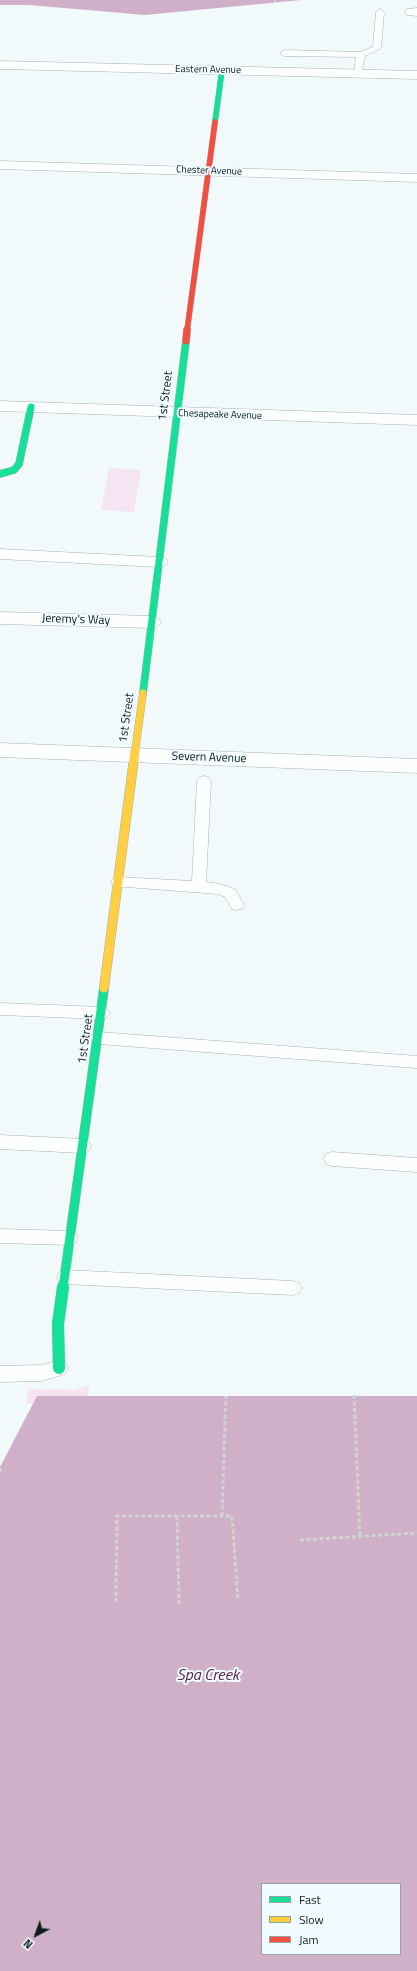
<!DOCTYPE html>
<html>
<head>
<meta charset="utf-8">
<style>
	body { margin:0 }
	#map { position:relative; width:417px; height:1971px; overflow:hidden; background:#f2f9fa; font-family:"Titillium Web",sans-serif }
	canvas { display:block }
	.legend { position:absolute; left:261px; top:1883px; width:140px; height:72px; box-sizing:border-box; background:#effbfe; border:1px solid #95a1a4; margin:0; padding:5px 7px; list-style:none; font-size:12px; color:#0f1b1d }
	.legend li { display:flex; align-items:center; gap:8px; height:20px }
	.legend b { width:20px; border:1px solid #95a1a4 }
	.north { position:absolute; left:16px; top:1915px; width:40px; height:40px; -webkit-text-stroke:3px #effbfe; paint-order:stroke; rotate:221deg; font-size:11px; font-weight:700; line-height:16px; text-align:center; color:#0f1b1d }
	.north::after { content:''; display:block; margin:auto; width:14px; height:18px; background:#0f1b1d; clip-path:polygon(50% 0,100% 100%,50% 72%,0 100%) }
</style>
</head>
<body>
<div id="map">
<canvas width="417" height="1971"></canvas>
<ul class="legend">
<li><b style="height:5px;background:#16e098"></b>Fast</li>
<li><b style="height:5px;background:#ffcf43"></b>Slow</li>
<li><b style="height:5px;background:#f24e42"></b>Jam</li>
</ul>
<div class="north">N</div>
</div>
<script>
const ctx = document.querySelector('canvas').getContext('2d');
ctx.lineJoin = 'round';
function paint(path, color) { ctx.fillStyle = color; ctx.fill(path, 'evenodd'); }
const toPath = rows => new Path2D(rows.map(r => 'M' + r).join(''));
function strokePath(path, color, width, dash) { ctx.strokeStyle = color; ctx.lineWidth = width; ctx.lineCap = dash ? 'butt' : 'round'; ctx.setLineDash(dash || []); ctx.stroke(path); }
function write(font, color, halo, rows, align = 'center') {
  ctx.font = font + ' "Titillium Web",sans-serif'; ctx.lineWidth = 4; ctx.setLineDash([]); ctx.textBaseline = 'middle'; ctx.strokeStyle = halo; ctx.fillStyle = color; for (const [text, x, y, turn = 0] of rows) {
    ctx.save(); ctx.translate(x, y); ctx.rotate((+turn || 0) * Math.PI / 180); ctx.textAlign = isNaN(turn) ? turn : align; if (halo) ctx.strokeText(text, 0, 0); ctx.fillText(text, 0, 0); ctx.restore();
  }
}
const green = toPath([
	[109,468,141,470,134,512,101,510],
	[89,1385,87,1403,26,1403,28,1389,74,1390]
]);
const water = toPath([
	[0,0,301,0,145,15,29,5,0,5],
	[37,1396,417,1396,417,1971,0,1971,0,1467],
	[262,1884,400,1884,400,1954,262,1954]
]);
const pathFar1 = toPath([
	[275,0,275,2]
]);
const path = toPath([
	[354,1395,360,1536],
	[0,1472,1,1467],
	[177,1516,179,1604],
	[222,1516,226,1396],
	[300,1540,417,1533],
	[116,1602,117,1516,232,1516,238,1601]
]);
const lane = toPath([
	[380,9,384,12,381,48,365,56,361,75,355,75,354,73,356,57,284,56,280,53,284,50,360,52,373,47,376,12,380,9],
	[204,776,209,778,211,781,206,882,220,884,235,889,244,905,242,909,237,910,232,909,225,897,218,894,113,886,111,882,113,878,118,877,192,881,197,781,199,778,204,776],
	[0,1003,102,1007,107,1009,110,1013,107,1017,102,1019,0,1015,0,1003],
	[98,1032,417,1056,417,1068,98,1044,93,1042,90,1038,93,1034,98,1032],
	[0,1135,83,1139,89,1141,91,1146,89,1151,83,1153,0,1149,0,1135],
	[332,1152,417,1158,417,1172,332,1166,326,1164,324,1159,326,1154,332,1152],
	[0,1229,70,1231,76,1233,78,1238,76,1243,70,1245,0,1243,0,1229],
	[65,1270,293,1281,299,1283,302,1288,299,1293,293,1295,65,1284,59,1282,57,1277,59,1272,65,1270],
	[59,1360,65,1362,68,1368,65,1374,41,1381,0,1382,0,1366,41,1365,59,1360]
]);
const street = toPath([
	[417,8,417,16,407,15,405,12,407,9,417,8],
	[0,61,417,71,417,79,0,69,0,61],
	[0,161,417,174,417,182,0,169,0,161],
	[0,401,417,415,417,425,0,411,0,401],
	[0,549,159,557,165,558,168,562,165,566,159,567,0,559,0,549],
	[0,612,152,616,158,618,161,622,158,626,152,628,0,624,0,612],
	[0,743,417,759,417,773,0,757,0,743]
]);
const fastFar3 = toPath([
	[215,122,222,70]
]);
const fastFar2 = toPath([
	[0,474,14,470,19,464,31,407],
	[143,693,186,341]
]);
const fastFar1 = toPath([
	[63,1288,104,988]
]);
const fast = toPath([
	[59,1368,58,1324,63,1287]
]);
const slowFar1 = toPath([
	[135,752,143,693]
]);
const slow = toPath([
	[104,988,135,751]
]);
const jamFar1 = toPath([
	[187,331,215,122]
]);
const jam = toPath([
	[186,341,187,330]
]);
const farStreetnames = [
	["Eastern Avenue",208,70,1],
	["Chester Avenue",209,171,2],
	["Chesapeake Avenue",220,415,2]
];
const streetNames = [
	["1st Street",166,396,-83],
	["Jeremy's Way",76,620,2],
	["1st Street",127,718,-82],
	["Severn Avenue",209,758,2],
	["1st Street",86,1039,-82]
];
const nearWaternames = [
	["Spa Creek",208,1676]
];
paint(green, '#f5e5f2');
paint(water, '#cfb0c8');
strokePath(lane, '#a9b2b4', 1);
strokePath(street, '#a9b2b4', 1);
strokePath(fastFar3, '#a9b2b4', 6);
strokePath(fastFar2, '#a9b2b4', 8);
strokePath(fastFar1, '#a9b2b4', 10);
strokePath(fast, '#a9b2b4', 12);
strokePath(slowFar1, '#a9b2b4', 8);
strokePath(slow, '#a9b2b4', 10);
strokePath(jamFar1, '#a9b2b4', 6);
strokePath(jam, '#a9b2b4', 8);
strokePath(pathFar1, '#d0d3d3', 1.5, [2, 1]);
strokePath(path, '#d0d3d3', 3, [4, 2.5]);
paint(lane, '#fdfefe');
paint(street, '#fdfefe');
strokePath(fastFar3, '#16e098', 5.5);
strokePath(fastFar2, '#16e098', 7);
strokePath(fastFar1, '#16e098', 9);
strokePath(fast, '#16e098', 12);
strokePath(slowFar1, '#ffcf43', 7);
strokePath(slow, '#ffcf43', 9);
strokePath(jamFar1, '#f24e42', 5.5);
strokePath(jam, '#f24e42', 7);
write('10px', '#0f1b1d', '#effbfe', farStreetnames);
write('12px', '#0f1b1d', '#effbfe', streetNames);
write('italic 16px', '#571d4a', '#effbfe', nearWaternames);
</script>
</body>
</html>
